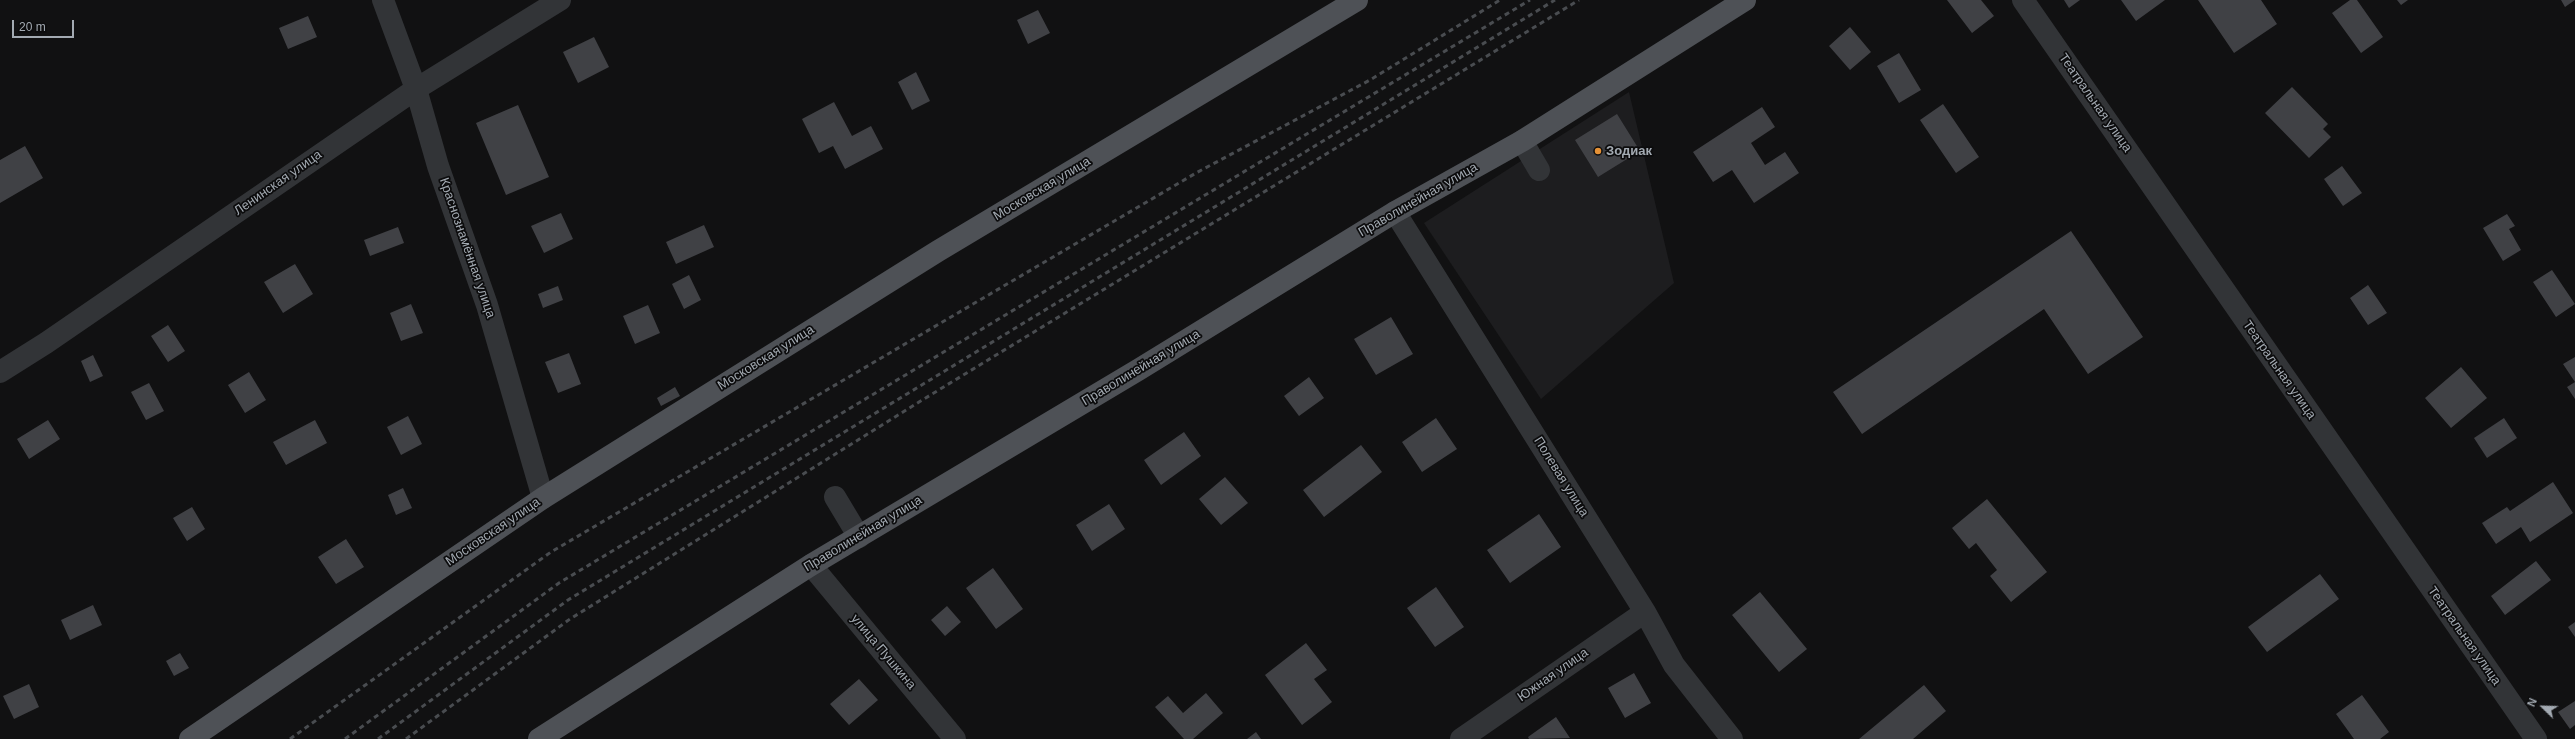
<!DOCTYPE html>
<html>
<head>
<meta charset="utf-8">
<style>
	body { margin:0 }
	#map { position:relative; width:2575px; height:739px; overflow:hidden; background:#111112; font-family:Helvetica,sans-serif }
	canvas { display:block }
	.north { position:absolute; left:2523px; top:687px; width:40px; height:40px; -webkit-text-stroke:3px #0c0c0d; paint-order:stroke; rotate:293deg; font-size:11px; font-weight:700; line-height:16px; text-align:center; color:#a3aab2 }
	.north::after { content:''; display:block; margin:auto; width:14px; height:18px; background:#a3aab2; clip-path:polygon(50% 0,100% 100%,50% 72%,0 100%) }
	.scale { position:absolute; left:12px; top:20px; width:62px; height:18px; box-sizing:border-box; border:2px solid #a3aab2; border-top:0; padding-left:5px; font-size:12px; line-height:14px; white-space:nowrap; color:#a3aab2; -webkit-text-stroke:3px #0c0c0d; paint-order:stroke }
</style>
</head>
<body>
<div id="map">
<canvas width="2575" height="739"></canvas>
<div class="north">N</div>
<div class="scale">20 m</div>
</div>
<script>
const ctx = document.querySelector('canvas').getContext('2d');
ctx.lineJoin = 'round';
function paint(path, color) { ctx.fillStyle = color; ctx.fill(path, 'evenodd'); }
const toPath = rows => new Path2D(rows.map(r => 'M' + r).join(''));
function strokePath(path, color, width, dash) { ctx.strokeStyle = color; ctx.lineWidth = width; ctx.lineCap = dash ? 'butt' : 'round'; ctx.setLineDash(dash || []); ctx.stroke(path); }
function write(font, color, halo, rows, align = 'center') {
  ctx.font = font + ' Helvetica,sans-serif'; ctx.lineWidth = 3.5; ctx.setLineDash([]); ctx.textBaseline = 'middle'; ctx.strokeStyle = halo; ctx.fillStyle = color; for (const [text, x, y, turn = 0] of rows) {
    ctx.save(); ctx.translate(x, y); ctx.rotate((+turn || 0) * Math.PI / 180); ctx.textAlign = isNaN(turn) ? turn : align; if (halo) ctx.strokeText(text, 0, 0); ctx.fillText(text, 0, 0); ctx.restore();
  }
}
const built = toPath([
	[1629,92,1674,283,1541,399,1424,223]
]);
const building = toPath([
	[1947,0,1981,0,1994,16,1972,33],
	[2064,0,2080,0,2069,8],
	[2121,0,2165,0,2136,21],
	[2198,0,2261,0,2277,24,2234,53],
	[2350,0,2357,0,2383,37,2361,53,2332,13],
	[2397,0,2408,0,2401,5],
	[2561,0,2575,0,2565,7],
	[1038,10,1050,33,1028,44,1017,20],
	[308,16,317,37,288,49,279,28],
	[1850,27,1871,52,1850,70,1829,46],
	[594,37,609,67,578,83,563,52],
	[1899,53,1921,90,1899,103,1877,66],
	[916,72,930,101,912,110,898,82],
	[2292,87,2328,124,2323,129,2331,137,2309,158,2265,113],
	[834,102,852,136,871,126,883,149,845,169,833,146,819,153,802,119],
	[1943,104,1979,157,1956,173,1920,120],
	[518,105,549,177,506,195,476,123],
	[1762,107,1775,127,1751,143,1765,165,1785,152,1799,173,1754,203,1732,170,1713,182,1693,152],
	[1617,114,1640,151,1598,177,1575,140],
	[25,146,43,178,0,203,0,160],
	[2342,166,2362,193,2343,206,2324,179],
	[561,213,573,239,544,253,531,226],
	[2507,214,2515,226,2509,229,2521,250,2503,261,2483,228],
	[704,225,714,247,676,264,666,242],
	[398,227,404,243,370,256,364,240],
	[2071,231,2143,337,2088,374,2044,309,1862,434,1833,392],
	[295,264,313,294,283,313,264,282],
	[2552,270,2575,304,2556,317,2533,282],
	[689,275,701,300,684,309,672,284],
	[2368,285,2387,313,2368,325,2350,298],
	[558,286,563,300,543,308,538,294],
	[411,304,423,333,401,341,390,313],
	[648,305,660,333,635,344,623,316],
	[1391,317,1413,354,1376,375,1354,339],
	[168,325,185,351,168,362,151,336],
	[569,353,581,384,558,393,545,362],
	[93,355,103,376,90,382,81,361],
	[2575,357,2575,399,2567,387,2575,382,2563,364],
	[2461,367,2487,398,2451,428,2425,398],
	[249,372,266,400,245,413,228,385],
	[1309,377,1324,398,1299,416,1284,396],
	[149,383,164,411,146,420,131,392],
	[675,387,680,396,661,406,657,398],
	[408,416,422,444,401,455,387,427],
	[1436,418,1457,449,1422,472,1402,442],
	[2504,418,2517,438,2487,458,2474,438],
	[48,420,60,439,29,459,17,439],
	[315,420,327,443,286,465,273,442],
	[1184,432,1201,456,1161,485,1144,460],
	[1361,445,1382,472,1324,517,1303,490],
	[1225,477,1248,503,1221,525,1199,499],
	[2553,482,2573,513,2530,542,2521,527,2496,544,2482,523,2507,507,2510,511],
	[403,488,412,508,396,515,388,495],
	[1987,499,2047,572,2011,602,1990,576,1997,570,1976,543,1969,549,1952,528],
	[1109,504,1125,529,1092,551,1076,525],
	[192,507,205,529,187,541,173,518],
	[1539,514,1561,547,1510,583,1487,550],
	[346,539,364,567,336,584,318,557],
	[2536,561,2551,580,2505,615,2491,596],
	[993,568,1023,609,996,629,966,588],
	[2320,574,2339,599,2267,652,2248,627],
	[1436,587,1464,627,1435,647,1407,608],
	[1760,592,1807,649,1779,672,1732,615],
	[93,605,102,625,70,640,61,620],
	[947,606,961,622,945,636,931,620],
	[2575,622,2575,637,2568,627],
	[1306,643,1327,670,1314,679,1332,702,1302,725,1265,675],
	[180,653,189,668,174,676,166,661],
	[1634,673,1651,703,1625,718,1608,688],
	[859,679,878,700,849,725,830,704],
	[29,684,39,707,14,719,3,696],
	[1924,685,1946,711,1913,739,1859,739],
	[1206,693,1223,713,1193,739,1184,739,1155,707,1168,696,1183,713],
	[2362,695,2389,732,2380,739,2354,739,2336,714],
	[2575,701,2575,725,2570,729,2558,712],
	[1556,717,1570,738,1529,739,1528,737],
	[1256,732,1261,739,1247,739]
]);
const minor = toPath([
	[383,0,416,89,438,166,487,305,543,498],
	[2023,0,2536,739],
	[1522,141,1539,170],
	[1395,212,1645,612,1674,665,1732,739],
	[0,372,46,343,416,89,560,0],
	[835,497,859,537],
	[811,565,955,739],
	[1461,739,1645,612]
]);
const major = toPath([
	[190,739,543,498,938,251,1357,0],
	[539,739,811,565,1138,370,1395,212,1522,141,1745,0]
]);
const rail = toPath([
	[290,739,551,552,1196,173,1370,80,1500,0],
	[345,739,559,583,1530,0],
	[378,739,568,600,1555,0],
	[406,739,570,619,919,402,1579,0]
]);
const markers = [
	[1598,151,4,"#e59136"]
];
const streetNames = [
	["Театральная улица",2095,103,55],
	["Ленинская улица",278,183,-35],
	["Московская улица",1042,189,-31],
	["Праволинейная улица",1418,200,-30],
	["Краснознамённая улица",467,248,71],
	["Московская улица",766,358,-32],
	["Праволинейная улица",1141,368,-31],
	["Театральная улица",2279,370,55],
	["Полевая улица",1561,477,58],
	["Московская улица",493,532,-34],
	["Праволинейная улица",863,534,-31],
	["Театральная улица",2464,636,55],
	["улица Пушкина",883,652,50],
	["Южная улица",1553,675,-35]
];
const poiNames = [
	["Зодиак",1606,151]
];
paint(built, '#1d1d1f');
paint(building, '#404145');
strokePath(minor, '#323437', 22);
strokePath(major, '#4e5156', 22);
strokePath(rail, '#494c50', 3, [5, 4]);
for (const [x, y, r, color] of markers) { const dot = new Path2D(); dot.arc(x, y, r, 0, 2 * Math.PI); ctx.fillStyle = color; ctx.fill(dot); strokePath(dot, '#0c0c0d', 1.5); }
write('13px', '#a3aab2', '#0c0c0d', streetNames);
write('bold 13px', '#a3aab2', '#0c0c0d', poiNames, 'left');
</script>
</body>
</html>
